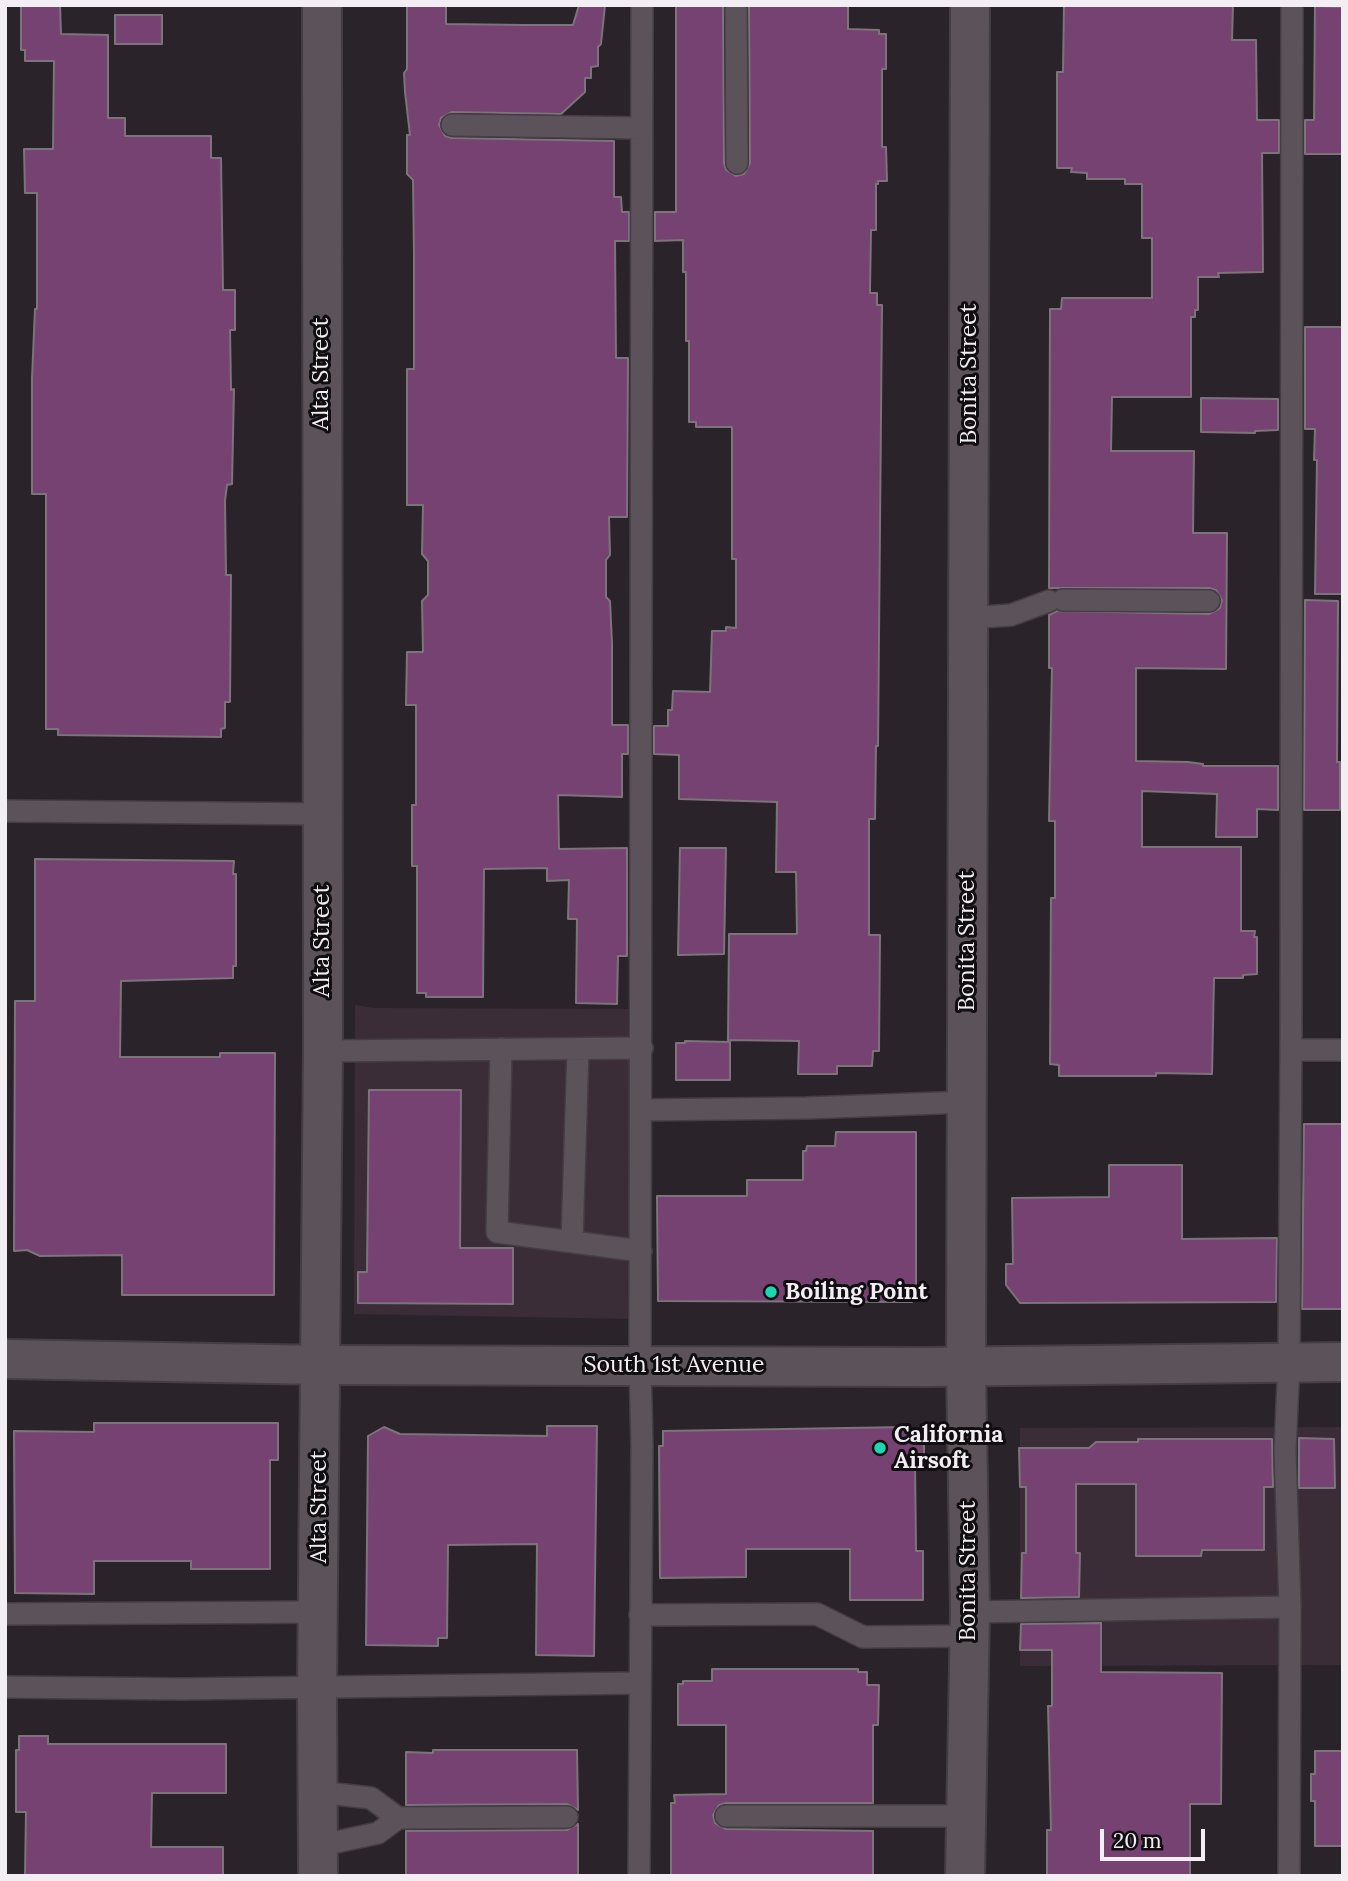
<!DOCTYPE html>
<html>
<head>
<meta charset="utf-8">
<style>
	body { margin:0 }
	#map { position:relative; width:1348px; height:1881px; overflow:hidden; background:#2b232a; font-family:Lora,serif }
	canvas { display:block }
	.frame { position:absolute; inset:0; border:7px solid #f3eef3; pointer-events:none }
	.scale { position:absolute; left:1100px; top:1829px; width:105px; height:32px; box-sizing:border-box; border:4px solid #f3eef3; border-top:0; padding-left:9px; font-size:21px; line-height:24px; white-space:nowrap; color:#f3eef3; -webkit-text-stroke:5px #110e11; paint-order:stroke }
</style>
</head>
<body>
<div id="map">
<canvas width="1348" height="1881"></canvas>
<div class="frame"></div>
<div class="scale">20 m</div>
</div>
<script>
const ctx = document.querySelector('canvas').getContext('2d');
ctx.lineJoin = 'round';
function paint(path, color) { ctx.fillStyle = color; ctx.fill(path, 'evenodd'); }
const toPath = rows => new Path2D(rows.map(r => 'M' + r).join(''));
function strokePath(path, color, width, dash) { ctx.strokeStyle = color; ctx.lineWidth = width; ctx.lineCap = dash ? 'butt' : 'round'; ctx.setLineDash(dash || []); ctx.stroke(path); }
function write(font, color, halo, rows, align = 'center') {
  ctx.font = font + ' Lora,serif'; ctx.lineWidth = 6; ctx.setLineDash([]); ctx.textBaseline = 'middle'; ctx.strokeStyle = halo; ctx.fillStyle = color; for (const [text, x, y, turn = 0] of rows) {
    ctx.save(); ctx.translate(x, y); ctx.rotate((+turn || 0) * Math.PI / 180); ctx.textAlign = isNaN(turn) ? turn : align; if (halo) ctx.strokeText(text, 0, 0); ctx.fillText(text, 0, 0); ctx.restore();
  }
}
const built = toPath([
	[355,1005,374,1008,628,1009,636,1319,354,1314],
	[1343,1427,1343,1665,1020,1666,1020,1428]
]);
const building = toPath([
	[21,5,60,5,61,34,108,35,108,118,125,118,125,136,211,136,211,158,221,158,223,290,235,290,235,330,230,330,231,390,234,389,232,484,227,485,225,501,226,575,231,575,230,702,225,702,225,728,221,729,221,737,58,735,58,729,46,729,46,494,32,494,32,378,35,309,37,309,37,193,25,193,24,149,53,149,54,61,25,61,25,50,21,50,21,5],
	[407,5,446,5,446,24,524,25,573,25,579,5,605,5,601,44,598,47,598,66,591,67,591,78,585,78,585,92,561,114,452,112,441,118,439,125,445,136,452,138,614,141,614,197,621,197,622,212,629,212,629,241,615,241,616,358,628,358,627,517,609,517,610,555,606,560,606,597,610,601,612,643,612,725,628,725,628,754,622,754,622,797,558,795,559,849,627,848,627,956,618,956,617,1004,576,1003,577,919,568,919,569,880,547,881,547,868,484,869,483,997,426,997,426,993,417,993,417,866,412,866,412,805,416,805,416,705,406,705,407,652,423,652,422,601,428,595,428,561,422,554,423,505,407,505,407,369,414,369,414,255,413,180,407,174,407,135,410,135,405,92,404,73,407,69,407,5],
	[676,5,723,5,724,163,726,170,736,176,744,174,750,163,749,5,848,5,848,29,879,30,879,34,886,34,886,69,882,69,882,147,886,147,887,181,878,181,878,184,876,184,876,230,871,230,870,289,870,293,877,293,877,305,882,305,878,746,876,746,875,819,869,819,869,935,880,935,879,1051,873,1051,872,1066,837,1066,837,1074,798,1074,799,1041,728,1040,729,934,797,934,796,872,776,872,777,802,679,799,679,755,654,754,654,726,668,726,668,710,672,710,673,691,710,692,712,631,726,631,726,627,736,628,736,559,732,559,732,427,696,427,696,422,689,422,689,341,686,341,686,272,683,272,683,240,655,241,655,212,676,212,676,5],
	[1064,5,1233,5,1232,40,1256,40,1257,120,1279,120,1279,153,1262,153,1263,272,1218,273,1219,277,1198,277,1198,310,1195,310,1195,317,1191,317,1191,397,1112,397,1111,451,1194,451,1193,533,1227,533,1226,669,1136,668,1136,761,1188,762,1203,764,1203,766,1278,766,1278,810,1257,809,1257,837,1216,837,1217,794,1142,791,1142,847,1241,847,1241,931,1255,931,1254,937,1257,937,1257,974,1243,975,1243,978,1214,978,1212,1074,1156,1073,1156,1076,1059,1076,1059,1065,1050,1064,1051,898,1055,898,1055,821,1049,821,1052,668,1049,668,1049,615,1057,611,1209,614,1220,608,1222,600,1216,590,1209,588,1049,588,1050,309,1061,309,1062,298,1152,298,1152,238,1142,238,1142,184,1125,184,1125,179,1087,179,1087,173,1071,172,1072,168,1057,168,1057,72,1063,72,1064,5],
	[1315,6,1343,7,1343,154,1305,154,1305,120,1314,120,1315,6],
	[115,15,162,15,162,44,115,44,115,15],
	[1305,327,1343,327,1343,594,1315,594,1317,460,1314,460,1315,429,1305,429,1305,327],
	[1201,398,1278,399,1278,430,1255,431,1255,433,1201,432,1201,398],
	[1305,600,1338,601,1337,762,1340,762,1340,810,1304,810,1305,600],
	[680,848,726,848,724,954,678,955,680,848],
	[35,859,234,861,233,874,236,874,236,966,233,966,233,978,121,981,120,1057,220,1057,220,1053,275,1053,274,1295,122,1295,122,1255,40,1256,27,1250,14,1251,15,1001,35,1001,35,859],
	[685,1041,730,1042,730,1080,676,1080,676,1043,685,1043,685,1041],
	[369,1090,461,1090,460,1248,513,1248,513,1304,358,1303,358,1272,367,1272,369,1090],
	[1304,1124,1343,1124,1343,1309,1302,1309,1304,1124],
	[836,1132,916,1132,916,1294,911,1294,912,1302,658,1301,657,1196,747,1196,747,1180,803,1180,803,1151,806,1151,807,1146,835,1146,836,1132],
	[1109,1165,1182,1165,1182,1239,1277,1238,1276,1302,1020,1303,1006,1285,1006,1264,1013,1264,1012,1198,1109,1197,1109,1165],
	[94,1423,278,1423,278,1460,270,1460,270,1569,191,1569,191,1561,94,1561,94,1594,15,1593,14,1431,94,1432,94,1423],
	[547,1426,597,1426,594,1656,536,1655,537,1544,448,1545,447,1638,438,1638,438,1646,366,1645,368,1436,384,1427,400,1434,547,1436,547,1426],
	[908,1427,924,1441,924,1463,915,1463,916,1551,923,1551,923,1600,850,1600,850,1549,746,1549,746,1577,660,1578,659,1446,663,1446,663,1431,908,1427],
	[1299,1438,1334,1439,1335,1488,1299,1488,1299,1438],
	[1138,1439,1272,1439,1273,1487,1264,1487,1264,1550,1202,1550,1201,1556,1136,1556,1136,1484,1076,1484,1076,1553,1080,1553,1079,1597,1021,1598,1022,1553,1026,1553,1026,1487,1020,1487,1019,1448,1089,1448,1096,1442,1138,1442,1138,1439],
	[1101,1623,1101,1672,1222,1673,1221,1804,1190,1804,1190,1876,1047,1876,1047,1830,1051,1830,1048,1706,1052,1706,1052,1650,1020,1650,1021,1624,1101,1623],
	[712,1669,858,1669,858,1672,867,1672,867,1685,879,1685,878,1725,873,1725,873,1803,726,1803,719,1805,713,1815,715,1823,726,1829,873,1831,873,1876,671,1876,671,1803,675,1803,674,1795,726,1794,726,1725,678,1725,678,1684,683,1684,683,1681,712,1681,712,1669],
	[19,1736,48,1736,48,1744,226,1744,226,1793,152,1793,151,1847,223,1847,223,1876,25,1876,26,1812,16,1812,16,1750,19,1750,19,1736],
	[433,1750,577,1750,578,1810,567,1804,406,1805,406,1752,433,1753,433,1750],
	[1315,1751,1343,1751,1343,1846,1315,1846,1315,1801,1311,1801,1311,1774,1315,1774,1315,1751],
	[578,1824,578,1876,406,1876,406,1831,567,1830,578,1824]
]);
const lane = toPath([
	[736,5,737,163],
	[452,125,641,128],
	[1063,600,1209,601],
	[968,618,1011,615,1049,601],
	[5,811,321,814],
	[501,1049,497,1232,641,1251],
	[1291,1050,1343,1050],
	[323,1051,642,1048],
	[641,1110,806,1108,967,1102],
	[572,1241,578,1049],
	[970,1612,1290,1607],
	[5,1614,318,1612],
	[640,1615,817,1614,863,1637,969,1636],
	[5,1687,182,1689,639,1683],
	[318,1792,371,1798,398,1818],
	[726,1816,965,1816],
	[318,1846,378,1833,398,1818,567,1817],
	[639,1876,642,1447,640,1364,642,5],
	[1289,1876,1290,1607,1285,1450,1289,1361,1291,1037,1292,5]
]);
const street = toPath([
	[318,1876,317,1688,323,1051,322,5],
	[965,1876,970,1612,966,1367,970,5]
]);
const secondary = toPath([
	[5,1359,321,1365,925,1367,1343,1362]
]);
const markers = [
	[771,1292,7,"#1dd5b1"],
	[880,1448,7,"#1dd5b1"]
];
const streetNames = [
	["Alta Street",321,374,-90],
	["Bonita Street",969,374,-90],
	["Alta Street",322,941,-90],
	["Bonita Street",967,941,-90],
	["South 1st Avenue",674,1365],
	["Alta Street",319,1507,-90],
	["Bonita Street",968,1571,-90]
];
const poiNames = [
	["Boiling Point",785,1292],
	["California",894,1435],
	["Airsoft",894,1461]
];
paint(built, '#3a2d38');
paint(building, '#764271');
strokePath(building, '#7c737b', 2);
strokePath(lane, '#443e44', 24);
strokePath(street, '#443e44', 42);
strokePath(secondary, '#443e44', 42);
strokePath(lane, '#5c535a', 21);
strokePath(street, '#5c535a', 38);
strokePath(secondary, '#5c535a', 38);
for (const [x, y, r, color] of markers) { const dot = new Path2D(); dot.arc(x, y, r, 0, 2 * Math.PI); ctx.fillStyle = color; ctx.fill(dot); strokePath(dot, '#110e11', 2.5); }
write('23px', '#f3eef3', '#110e11', streetNames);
write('bold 23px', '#f3eef3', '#110e11', poiNames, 'left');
</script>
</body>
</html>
